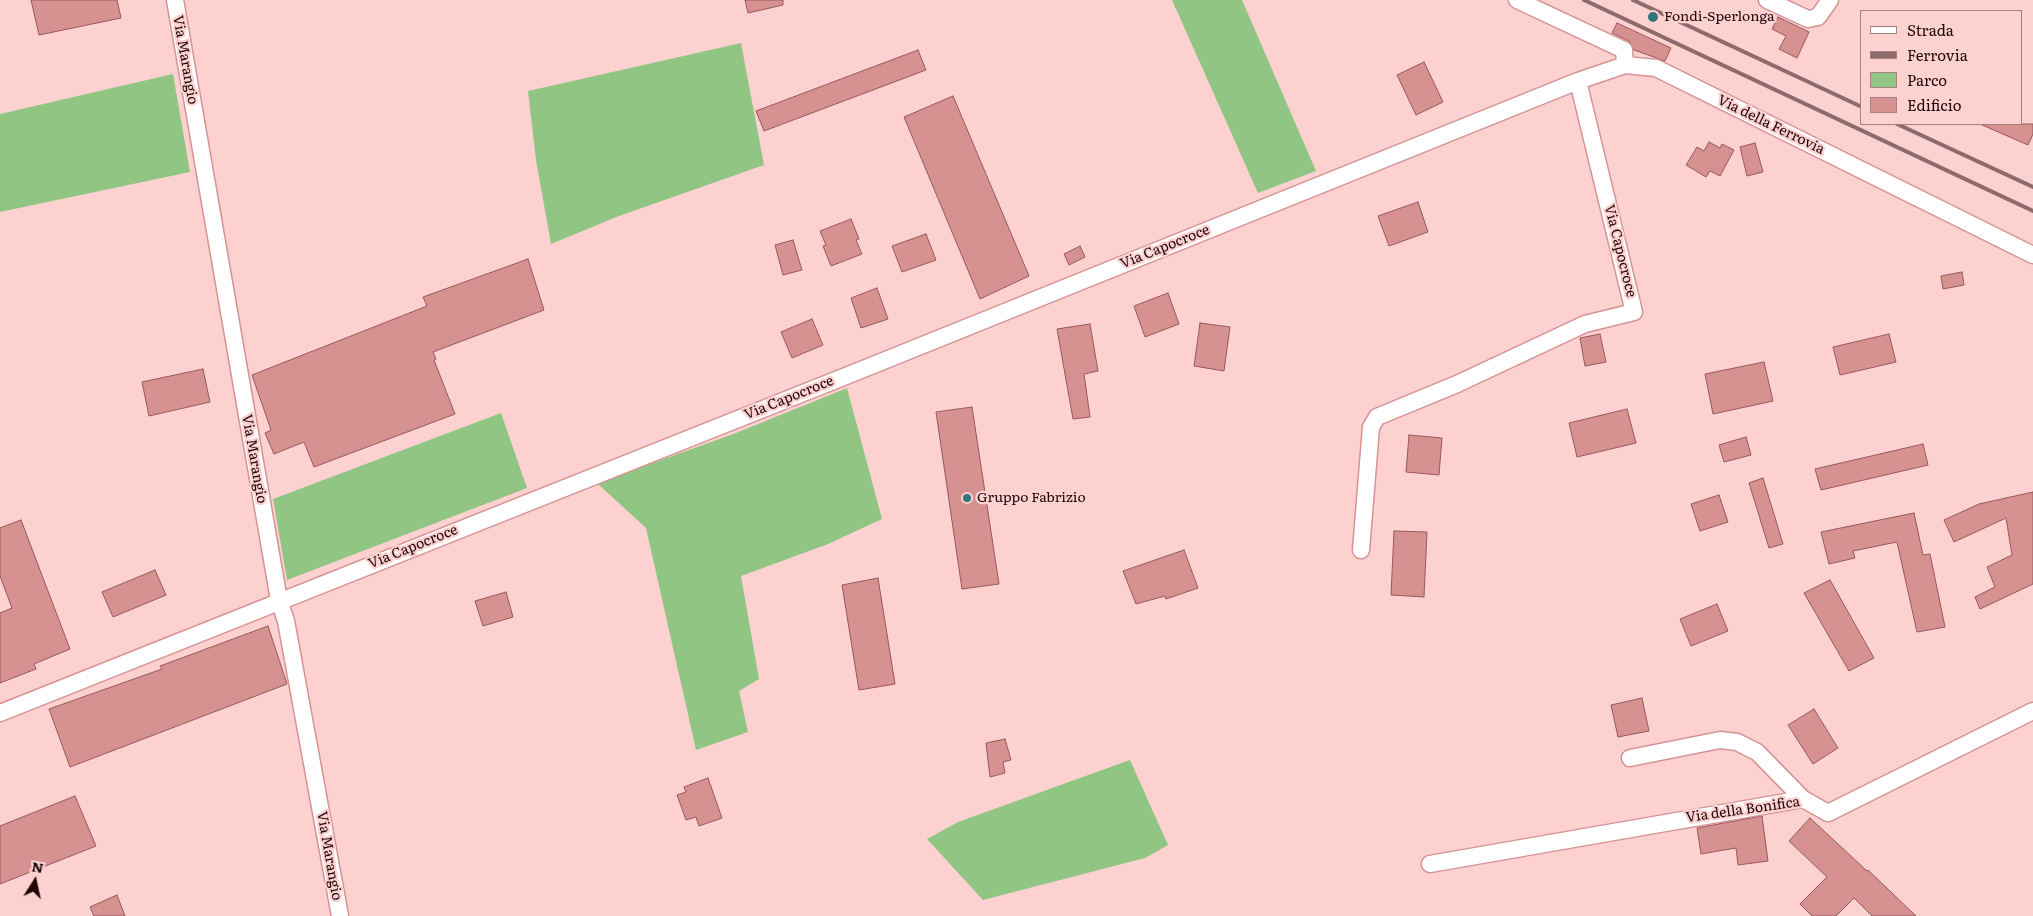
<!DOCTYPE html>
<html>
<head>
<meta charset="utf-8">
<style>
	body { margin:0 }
	#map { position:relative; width:2033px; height:916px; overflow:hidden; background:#fed1d1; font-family:Literata,serif }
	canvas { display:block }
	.legend { position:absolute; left:1860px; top:10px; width:162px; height:115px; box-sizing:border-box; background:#fed1d1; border:1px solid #a58081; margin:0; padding:6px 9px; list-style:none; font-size:15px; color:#1f0708 }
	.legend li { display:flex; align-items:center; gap:10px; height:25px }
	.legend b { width:25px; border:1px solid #a58081 }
	.north { position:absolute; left:10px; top:856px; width:50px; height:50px; -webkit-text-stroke:4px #fed1d1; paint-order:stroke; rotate:10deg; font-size:14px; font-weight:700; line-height:20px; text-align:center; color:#1f0708 }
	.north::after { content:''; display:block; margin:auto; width:18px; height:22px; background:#1f0708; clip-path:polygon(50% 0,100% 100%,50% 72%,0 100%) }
</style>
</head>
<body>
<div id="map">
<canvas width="2033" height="916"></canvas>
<ul class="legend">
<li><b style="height:6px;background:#fff"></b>Strada</li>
<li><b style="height:6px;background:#8d6a6b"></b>Ferrovia</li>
<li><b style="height:14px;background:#91c583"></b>Parco</li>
<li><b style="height:14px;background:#d69191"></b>Edificio</li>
</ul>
<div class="north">N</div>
</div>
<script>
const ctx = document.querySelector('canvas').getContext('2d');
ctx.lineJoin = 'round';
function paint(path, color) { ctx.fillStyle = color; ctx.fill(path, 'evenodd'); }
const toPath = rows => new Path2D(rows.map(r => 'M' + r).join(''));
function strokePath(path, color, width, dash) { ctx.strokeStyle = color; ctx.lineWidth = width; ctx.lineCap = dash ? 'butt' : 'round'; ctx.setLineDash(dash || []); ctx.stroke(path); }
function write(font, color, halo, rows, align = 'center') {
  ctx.font = font + ' Literata,serif'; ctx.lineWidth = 4.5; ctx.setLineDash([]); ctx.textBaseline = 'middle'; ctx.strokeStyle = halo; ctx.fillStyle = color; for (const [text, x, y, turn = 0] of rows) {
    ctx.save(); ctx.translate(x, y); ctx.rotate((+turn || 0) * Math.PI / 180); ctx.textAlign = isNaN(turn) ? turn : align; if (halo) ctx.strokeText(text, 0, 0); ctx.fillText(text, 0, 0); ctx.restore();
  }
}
const green = toPath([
	[1172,0,1242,0,1316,171,1258,193],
	[741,43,764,165,619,216,551,244,536,160,528,91],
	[173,74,190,172,0,212,0,114],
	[847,388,882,519,828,544,741,576,759,679,739,691,748,732,696,750,646,528,597,483,736,433],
	[501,413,527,488,287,580,273,499],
	[1130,760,1168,845,1145,858,983,900,927,839,958,822]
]);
const building = toPath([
	[31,0,117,0,121,18,39,35,31,0],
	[745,0,783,0,783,5,748,13,745,0],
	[1778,17,1809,32,1797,58,1779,49,1786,36,1772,29,1778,17],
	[1617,23,1671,48,1665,61,1634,50,1629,41,1612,33,1617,23],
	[918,50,926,70,764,131,756,111,918,50],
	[1424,62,1443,102,1416,115,1397,75,1424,62],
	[953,96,1029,276,980,299,904,117,953,96],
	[1980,124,2033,124,2033,134,2028,145,1980,124],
	[1709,142,1720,148,1722,144,1734,150,1720,176,1710,171,1706,177,1686,165,1697,147,1704,151,1709,142],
	[1755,143,1763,172,1747,176,1740,147,1755,143],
	[1418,202,1428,232,1389,246,1378,216,1418,202],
	[851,219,859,239,856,240,862,254,831,266,823,246,826,245,820,231,851,219],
	[926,234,936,260,902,272,892,246,926,234],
	[793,240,802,270,783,275,775,245,793,240],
	[1080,246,1085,257,1069,265,1064,254,1080,246],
	[528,259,544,310,433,352,436,359,434,360,455,414,314,467,304,442,274,454,265,433,271,430,252,375,427,306,423,297,528,259],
	[1962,272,1964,285,1943,289,1941,276,1962,272],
	[877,288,888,319,861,328,851,298,877,288],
	[1168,293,1179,324,1145,337,1134,306,1168,293],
	[812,319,823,345,792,358,781,332,812,319],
	[1200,323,1230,327,1224,371,1194,366,1200,323],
	[1090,324,1098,371,1084,374,1090,417,1073,419,1057,329,1090,324],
	[1600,334,1606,362,1585,366,1580,338,1600,334],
	[1889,334,1896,362,1840,375,1833,347,1889,334],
	[1764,362,1773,401,1713,414,1705,374,1764,362],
	[203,369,210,402,149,416,142,382,203,369],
	[972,407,999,584,962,589,936,412,972,407],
	[1627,409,1636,443,1577,457,1569,423,1627,409],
	[1409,435,1442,438,1439,475,1406,472,1409,435],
	[1746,437,1751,455,1724,462,1719,445,1746,437],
	[1923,444,1928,465,1821,490,1815,469,1923,444],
	[1763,478,1783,544,1769,548,1749,483,1763,478],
	[2033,492,2033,584,1980,609,1975,597,1995,587,1987,567,2012,555,2006,518,1954,542,1944,520,1979,504,2033,492],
	[1719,495,1728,522,1700,531,1691,504,1719,495],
	[1914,513,1923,555,1930,554,1945,627,1917,632,1897,542,1853,551,1855,558,1829,564,1821,532,1914,513],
	[21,520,70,649,34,664,36,669,0,683,0,613,12,608,0,576,0,528,21,520],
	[1394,531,1427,532,1424,597,1391,595,1394,531],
	[1184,550,1198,588,1166,599,1165,596,1136,604,1123,571,1184,550],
	[155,570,166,595,113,617,102,592,155,570],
	[878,578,895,684,859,690,842,585,878,578],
	[1830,580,1874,658,1849,671,1804,593,1830,580],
	[506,592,513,617,483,626,475,601,506,592],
	[1717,604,1728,631,1691,646,1680,619,1717,604],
	[268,626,287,684,70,767,49,709,162,669,160,666,268,626],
	[1642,698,1649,731,1618,737,1611,705,1642,698],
	[1814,709,1838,748,1813,764,1788,725,1814,709],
	[1005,739,1011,760,1003,762,1005,773,990,777,986,743,1005,739],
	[708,778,722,818,699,826,696,817,686,820,677,795,686,792,684,787,708,778],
	[75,796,96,846,0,884,0,826,75,796],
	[1762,816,1768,861,1738,865,1736,848,1701,854,1697,828,1762,816],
	[1810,818,1867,871,1868,870,1916,916,1872,916,1854,898,1836,916,1812,916,1800,904,1827,877,1789,841,1810,818],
	[117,895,125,916,94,916,90,907,117,895]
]);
const minor = toPath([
	[175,0,279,600,286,621,340,916],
	[1517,0,1624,50,1625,65,1656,68,2033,255],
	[1767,0,1808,19,1818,17,1830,0],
	[1361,550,1371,427,1377,417,1457,384,1585,324,1634,312,1578,81],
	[0,713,851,374,1578,81,1625,65],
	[1630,758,1720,740,1737,742,1757,752,1803,799],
	[1430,864,1803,799,1828,813,2033,711]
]);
const rail = toPath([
	[1584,0,2033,211],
	[1633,0,1862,107],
	[1897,124,2033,187]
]);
const markers = [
	[1653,17,6,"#2e777a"],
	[967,498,5,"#2e777a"]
];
const poiNames = [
	["Fondi-Sperlonga",1664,17],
	["Gruppo Fabrizio",977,498]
];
const streetNames = [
	["Via Marangio",185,60,80],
	["Via della Ferrovia",1771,125,26],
	["Via Capocroce",1165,247,-22],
	["Via Capocroce",1620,251,76],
	["Via Capocroce",789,398,-22],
	["Via Marangio",254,459,80],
	["Via Capocroce",413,547,-22],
	["Via della Bonifica",1743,810,-8],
	["Via Marangio",329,856,80]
];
paint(green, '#91c583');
paint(building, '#d69191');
strokePath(building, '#98585a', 1);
strokePath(minor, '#d79293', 19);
strokePath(minor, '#fff', 16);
strokePath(rail, '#8d6a6b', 4);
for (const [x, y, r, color] of markers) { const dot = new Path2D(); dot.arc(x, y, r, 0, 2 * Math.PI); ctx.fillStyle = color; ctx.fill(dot); strokePath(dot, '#fed1d1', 2); }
write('14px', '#1f0708', '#fed1d1', poiNames, 'left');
write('14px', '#1f0708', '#fed1d1', streetNames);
</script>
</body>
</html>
